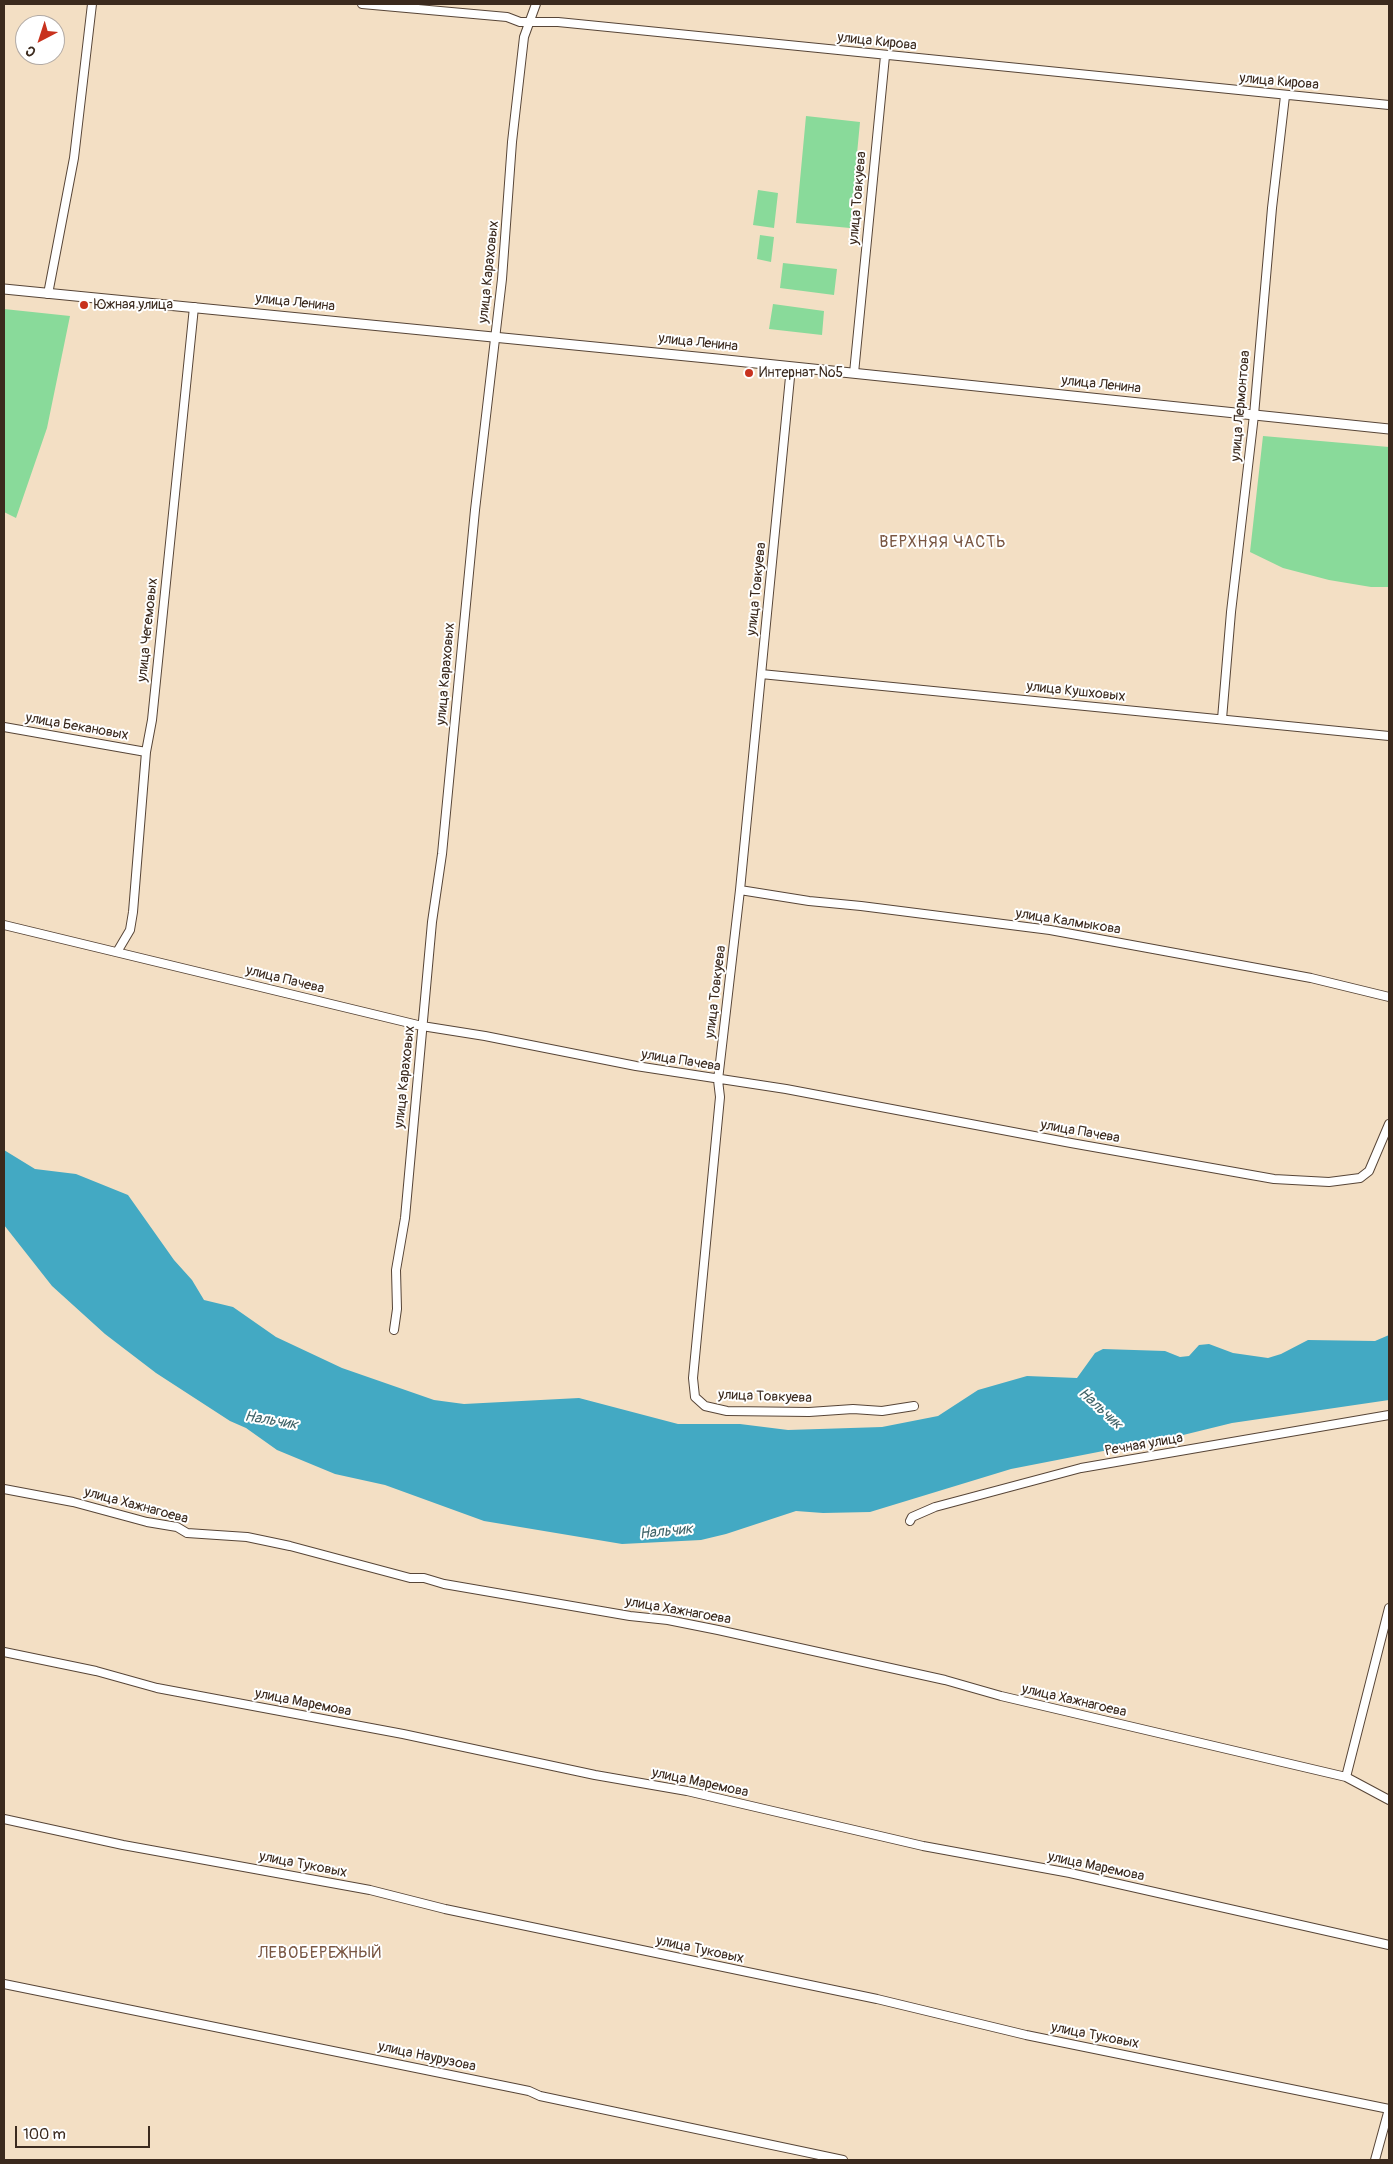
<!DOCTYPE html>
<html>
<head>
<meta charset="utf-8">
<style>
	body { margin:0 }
	#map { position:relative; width:1393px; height:2164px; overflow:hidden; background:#f3dfc4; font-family:Pangolin,sans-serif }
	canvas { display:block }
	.frame { position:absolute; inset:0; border:5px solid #3b2a1e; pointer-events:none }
	.north { position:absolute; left:15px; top:15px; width:50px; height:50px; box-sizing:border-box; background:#fff; border:1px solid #b1aaa5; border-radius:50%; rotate:220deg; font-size:14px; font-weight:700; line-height:20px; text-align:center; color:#3b2a1e }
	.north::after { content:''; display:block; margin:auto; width:18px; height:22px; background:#c8321e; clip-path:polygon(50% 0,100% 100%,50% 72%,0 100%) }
	.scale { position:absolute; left:15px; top:2126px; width:135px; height:22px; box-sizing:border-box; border:2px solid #3b2a1e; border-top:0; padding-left:6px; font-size:15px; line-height:18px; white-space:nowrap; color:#3b2a1e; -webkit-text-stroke:4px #fff; paint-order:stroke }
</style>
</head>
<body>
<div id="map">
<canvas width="1393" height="2164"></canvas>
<div class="frame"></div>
<div class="north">С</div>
<div class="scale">100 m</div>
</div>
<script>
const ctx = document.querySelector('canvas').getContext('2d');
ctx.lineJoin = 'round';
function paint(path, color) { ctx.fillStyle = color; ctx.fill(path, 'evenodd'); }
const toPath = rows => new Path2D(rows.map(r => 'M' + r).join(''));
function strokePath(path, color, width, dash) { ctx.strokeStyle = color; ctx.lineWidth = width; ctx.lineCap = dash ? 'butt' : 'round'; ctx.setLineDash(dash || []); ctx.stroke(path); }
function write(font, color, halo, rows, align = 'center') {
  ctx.font = font + ' Pangolin,sans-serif'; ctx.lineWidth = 4; ctx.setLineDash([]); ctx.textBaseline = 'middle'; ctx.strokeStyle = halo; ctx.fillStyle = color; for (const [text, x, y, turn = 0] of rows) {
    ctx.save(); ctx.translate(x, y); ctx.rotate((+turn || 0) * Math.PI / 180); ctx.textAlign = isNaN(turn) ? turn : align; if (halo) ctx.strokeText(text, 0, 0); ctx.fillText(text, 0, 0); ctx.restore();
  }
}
const green = toPath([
	[806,116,860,122,850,228,796,223],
	[758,190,778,193,774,228,753,225],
	[760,235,774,237,771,262,757,259],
	[783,263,837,269,834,295,780,288],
	[773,304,824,311,822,335,769,329],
	[4,309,70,316,47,428,16,518,4,512],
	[1263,436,1389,447,1389,587,1371,587,1329,580,1283,568,1250,552]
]);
const water = toPath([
	[4,1150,35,1169,76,1174,128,1195,174,1260,192,1280,204,1300,233,1307,276,1337,342,1368,434,1400,464,1404,579,1398,678,1424,740,1424,788,1430,882,1427,938,1416,978,1390,1027,1376,1077,1378,1095,1353,1103,1349,1165,1351,1180,1357,1189,1356,1199,1345,1209,1344,1233,1353,1268,1358,1281,1354,1308,1340,1375,1341,1389,1335,1389,1400,1232,1423,1175,1437,1011,1469,870,1512,823,1513,796,1511,726,1534,701,1540,622,1544,484,1521,385,1485,335,1474,277,1450,246,1428,230,1421,156,1373,105,1334,52,1286,4,1225]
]);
const minor = toPath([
	[362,4,507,17,520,22,558,22,1389,105],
	[48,294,74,158,92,4],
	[791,367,740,890,718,1080,720,1097,693,1378,695,1397,705,1406,727,1411,809,1412,853,1409,882,1411,914,1406],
	[854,373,885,56],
	[761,674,1389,736],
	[1222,719,1231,612,1254,415,1272,208,1285,96],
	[4,727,146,752],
	[740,890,809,901,861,906,1050,930,1311,978,1389,997],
	[4,925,422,1026,485,1036,636,1066,786,1089,1071,1143,1274,1179,1329,1182,1360,1178,1369,1171,1389,1124],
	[117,952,130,930,133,912,146,752,152,720,194,307],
	[394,1330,397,1309,396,1270,405,1218,432,922,442,854,475,510,502,279,512,142,524,37,536,4],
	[4,1489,73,1502,147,1522,177,1527,187,1533,247,1537,290,1546,410,1578,424,1578,444,1584,630,1616,668,1620,718,1630,945,1680,1001,1696,1346,1777],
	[910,1521,912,1517,935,1507,1081,1468,1389,1415],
	[1389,1608,1346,1777,1389,1800],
	[4,1652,96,1671,157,1688,403,1734,595,1775,687,1791,923,1846,1070,1873,1389,1945],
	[4,1819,123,1845,370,1890,445,1909,877,1999,1026,2035,1389,2109],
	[4,1984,529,2091,540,2096,843,2160],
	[1375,2160,1389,2109]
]);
const tertiary = toPath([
	[4,289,717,359,1389,429]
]);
const markers = [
	[84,305,5,"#c8321e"],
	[749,373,5,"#c8321e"]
];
const streetNames = [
	["улица Кирова",877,42,6],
	["улица Кирова",1279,82,5],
	["улица Товкуева",858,198,-85],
	["улица Караховых",489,272,-84],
	["улица Ленина",295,303,6],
	["улица Ленина",698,343,6],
	["улица Ленина",1101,385,6],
	["улица Лермонтова",1241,406,-85],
	["улица Товкуева",757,589,-84],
	["улица Чегемовых",148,630,-84],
	["улица Караховых",446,674,-85],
	["улица Кушховых",1076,692,6],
	["улица Бекановых",77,727,10],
	["улица Калмыкова",1068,922,9],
	["улица Пачева",285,980,14],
	["улица Товкуева",716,992,-83],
	["улица Пачева",681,1061,9],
	["улица Караховых",405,1077,-84],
	["улица Пачева",1080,1132,10],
	["улица Товкуева",765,1397,2],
	["Речная улица",1144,1445,-10],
	["улица Хажнагоева",136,1506,15],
	["улица Хажнагоева",678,1611,10],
	["улица Хажнагоева",1074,1701,13],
	["улица Маремова",303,1703,11],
	["улица Маремова",700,1783,12],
	["улица Туковых",303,1865,11],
	["улица Маремова",1096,1867,12],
	["улица Туковых",700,1950,12],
	["улица Туковых",1095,2036,11],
	["улица Наурузова",427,2057,12]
];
const poiNames = [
	["Южная улица",94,305],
	["Интернат №5",759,373]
];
const waterNames = [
	["Нальчик",1100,1409,42],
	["Нальчик",271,1421,9],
	["Нальчик",666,1532,-6]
];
const quarterNames = [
	["ВЕРХНЯЯ ЧАСТЬ",943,543],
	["ЛЕВОБЕРЕЖНЫЙ",320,1954]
];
paint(green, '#89da9a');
paint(water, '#43a9c3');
strokePath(minor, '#574537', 10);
strokePath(tertiary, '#574537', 11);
strokePath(minor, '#fff', 8);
strokePath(tertiary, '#fff', 9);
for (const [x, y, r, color] of markers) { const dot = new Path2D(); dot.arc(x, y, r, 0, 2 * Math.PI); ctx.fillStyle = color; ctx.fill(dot); strokePath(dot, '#fff', 2); }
write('14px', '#3b2a1e', '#fff', streetNames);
write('14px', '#3b2a1e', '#fff', poiNames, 'left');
write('italic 15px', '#3f6368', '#fff', waterNames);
ctx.letterSpacing = '1px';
write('16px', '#795642', '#fff', quarterNames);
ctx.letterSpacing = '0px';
</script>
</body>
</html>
